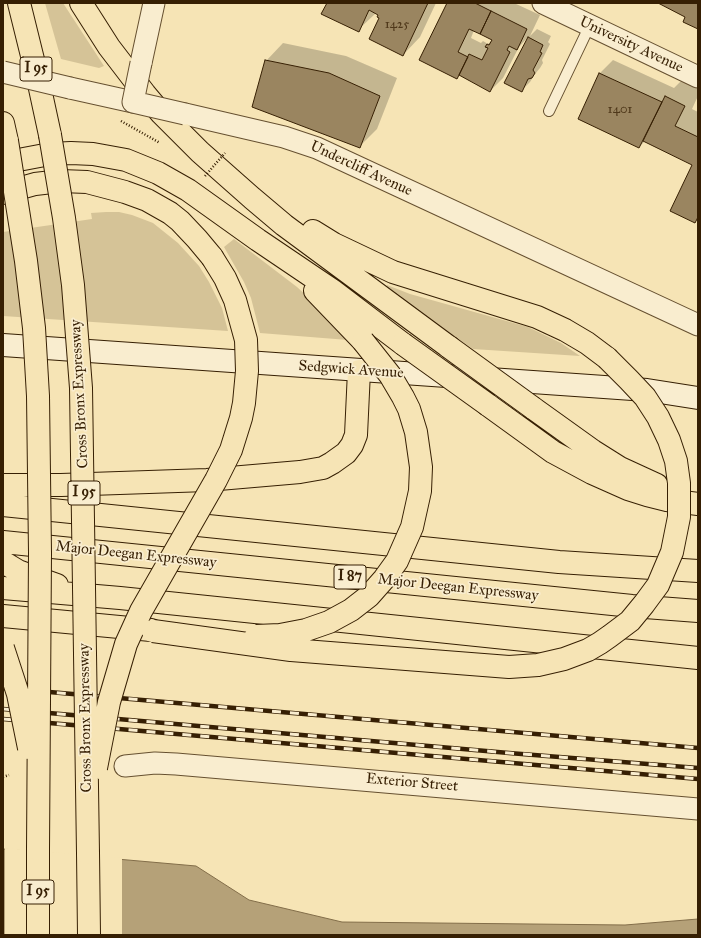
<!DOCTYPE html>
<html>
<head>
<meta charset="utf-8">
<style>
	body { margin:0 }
	#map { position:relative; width:701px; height:938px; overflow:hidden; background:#f6e4b5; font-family:"IM FELL Great Primer",serif }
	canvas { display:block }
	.frame { position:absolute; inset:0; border:4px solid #361f03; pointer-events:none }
</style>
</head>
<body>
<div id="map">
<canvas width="701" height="938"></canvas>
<div class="frame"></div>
</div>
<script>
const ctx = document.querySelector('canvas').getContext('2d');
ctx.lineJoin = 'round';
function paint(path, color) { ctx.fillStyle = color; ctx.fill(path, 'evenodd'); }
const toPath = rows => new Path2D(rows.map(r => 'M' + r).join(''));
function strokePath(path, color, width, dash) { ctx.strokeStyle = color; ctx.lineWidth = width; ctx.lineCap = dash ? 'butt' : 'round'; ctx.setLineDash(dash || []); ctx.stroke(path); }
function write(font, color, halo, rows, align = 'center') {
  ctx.font = font + ' "IM FELL Great Primer",serif'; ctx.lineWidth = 3.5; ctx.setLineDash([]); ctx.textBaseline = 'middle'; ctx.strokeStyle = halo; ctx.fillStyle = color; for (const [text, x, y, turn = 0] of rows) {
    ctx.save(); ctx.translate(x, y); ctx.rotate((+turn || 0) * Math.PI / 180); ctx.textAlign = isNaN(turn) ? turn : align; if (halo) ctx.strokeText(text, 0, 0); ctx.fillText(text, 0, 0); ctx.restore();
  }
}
const green = toPath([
	[45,3,63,3,104,66,99,68,61,59],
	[106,212,119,212,132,215,153,223,178,243,199,266,209,282,222,308,228,331,3,316,3,232,92,219,91,213],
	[234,239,297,287,325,313,348,340,260,333,251,298,244,282,224,247],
	[387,285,410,294,528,327,561,343,580,356,473,349,386,289]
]);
const water = toPath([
	[3,849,196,866,249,900,342,922,625,925,698,919,698,935,3,935,3,849]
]);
const pier = toPath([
	[5,848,122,858,122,935,5,935]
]);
const shadow = toPath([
	[328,3,436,3,420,37,403,55,379,14,376,13,358,30],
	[449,3,514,3,540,15,530,36,537,29,551,36,548,42,550,44,542,60,543,63,540,68,535,74,530,82,521,91,505,83,528,37,519,47,503,78,490,91,460,74,457,78],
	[474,30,493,39,488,44,483,41,481,43,471,38],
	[283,43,346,56,397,78,377,129,359,147,266,61],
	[613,60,674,88,683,79,698,87,698,96,692,109,698,112,698,219,695,222,693,165,645,141,639,147,579,118,600,73]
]);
const building = toPath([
	[327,3,428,3,403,56,369,39,379,18,377,17,378,15,369,10,359,32,321,14,327,3],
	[447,3,475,3,491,11,480,34,469,29,458,52,468,57,457,79,419,60,447,3],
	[658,3,698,3,698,29,683,22,685,17,658,3],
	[491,11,527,29,517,50,509,46,507,50,510,52,490,92,459,75,469,54,482,60,488,48,485,47,487,44,489,45,492,40,480,34,491,11],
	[528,37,543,45,540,52,542,53,533,70,535,73,532,78,528,79,522,92,504,83,528,37],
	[265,60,329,73,380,96,360,148,252,107,265,60],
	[599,73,662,102,639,148,578,119,599,73],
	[665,96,685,106,675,126,698,137,698,217,695,223,670,211,692,165,643,141,665,96]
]);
const path = toPath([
	[121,121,160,143],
	[3,777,9,775]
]);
const service = toPath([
	[549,111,590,25]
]);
const minor = toPath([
	[543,3,698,77],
	[141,63,154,3],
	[70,88,133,102],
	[185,114,284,137,317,148,698,325],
	[125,766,155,763,176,764,698,809]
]);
const secondary = toPath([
	[3,345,647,390,698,398]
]);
const motorway = toPath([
	[19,3,39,84,50,135],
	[81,3,109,47,145,94,161,113,200,152,252,198,284,225,449,347],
	[3,123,7,141],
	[3,164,13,161,50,154,71,153,93,154,126,160,158,173,188,190,258,240,332,290,403,344],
	[3,193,35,184,61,181,87,182,125,192,147,200,170,213,180,221,197,239,212,257],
	[313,231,334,244,393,272,537,317,565,330,587,343,607,358],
	[315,291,363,341],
	[488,405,553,452,592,473,628,489,647,495,667,500,698,504],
	[533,408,593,451,620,468,657,485],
	[3,485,61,485,207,480,300,472,323,468,332,463,346,453,352,445,356,435,359,371],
	[3,505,559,562,698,571],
	[3,542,632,606,698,611],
	[3,562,18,571,57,585],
	[3,588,120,598,698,658],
	[3,616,151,630],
	[38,849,38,935],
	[88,853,89,935]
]);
const rail = toPath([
	[3,688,698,748],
	[3,709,509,753,698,768],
	[3,719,698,779]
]);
const pathBridge = toPath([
	[205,176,225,153]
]);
const minorBridge = toPath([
	[141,63,133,102,185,114],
	[3,72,70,88]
]);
const motorwayBridge = toPath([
	[50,135,64,218,73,285,81,388,88,853],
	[7,141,26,261,34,328,38,396,40,553,38,849],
	[403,344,488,405],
	[449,347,533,408],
	[153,631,291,650,509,667,538,665,564,659,588,650,600,643,610,636,630,621,644,604,658,585,672,552,679,517,679,483,676,461,669,440,658,417,645,397,629,380,607,358],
	[256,636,280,635,306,630,329,622,351,610,369,596,384,579,397,561,412,527,420,491,421,467,416,432,409,409,403,397,390,375,363,341],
	[3,648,18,694,29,748],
	[96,768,109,702,126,644,141,611,216,480,231,450,241,418,244,403,247,371,246,340,235,300,225,278,212,257]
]);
const numberNames = [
	["1425",397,25],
	["1401",620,110]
];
const shields = [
	[36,69,32],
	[84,493,32],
	[350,577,32],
	[38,892,32]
];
const shieldNames = [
	["I 95",36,69],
	["I 95",84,493],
	["I 87",350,577],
	["I 95",38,892]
];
const streetNames = [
	["University Avenue",631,45,25],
	["Undercliff Avenue",361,169,25],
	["Sedgwick Avenue",351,370,4],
	["Cross Bronx Expressway",80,394,-93],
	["Major Deegan Expressway",136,555,6],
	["Major Deegan Expressway",458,588,6],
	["Cross Bronx Expressway",86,718,-91],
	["Exterior Street",412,783,5]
];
paint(green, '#d5c397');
paint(water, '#b5a178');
strokePath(water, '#826d49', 1);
paint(pier, '#f6e4b5');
paint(shadow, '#0003');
paint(building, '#9a8560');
strokePath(building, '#361f03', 1);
strokePath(service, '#665030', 12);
strokePath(minor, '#665030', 23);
strokePath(secondary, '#361f03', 24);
strokePath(motorway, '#361f03', 24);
strokePath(path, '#361f03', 2.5, [1, 2]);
strokePath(service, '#f9edcf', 10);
strokePath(minor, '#f9edcf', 21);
strokePath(secondary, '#f9edcf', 22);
strokePath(motorway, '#f6e4b5', 22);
strokePath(rail, '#361f03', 4.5);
strokePath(rail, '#f9edcf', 3, [9]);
strokePath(minorBridge, '#665030', 23, []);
strokePath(motorwayBridge, '#361f03', 24, []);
strokePath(pathBridge, '#361f03', 2.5, [1, 2]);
strokePath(minorBridge, '#f9edcf', 21);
strokePath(motorwayBridge, '#f6e4b5', 22);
write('13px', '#4f381a', null, numberNames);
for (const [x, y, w] of shields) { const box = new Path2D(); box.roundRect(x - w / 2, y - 12, w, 24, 3); ctx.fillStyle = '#f9edcf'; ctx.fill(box); strokePath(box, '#361f03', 1); }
write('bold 14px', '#361f03', null, shieldNames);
write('15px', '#361f03', '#f9edcf', streetNames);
</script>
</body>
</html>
